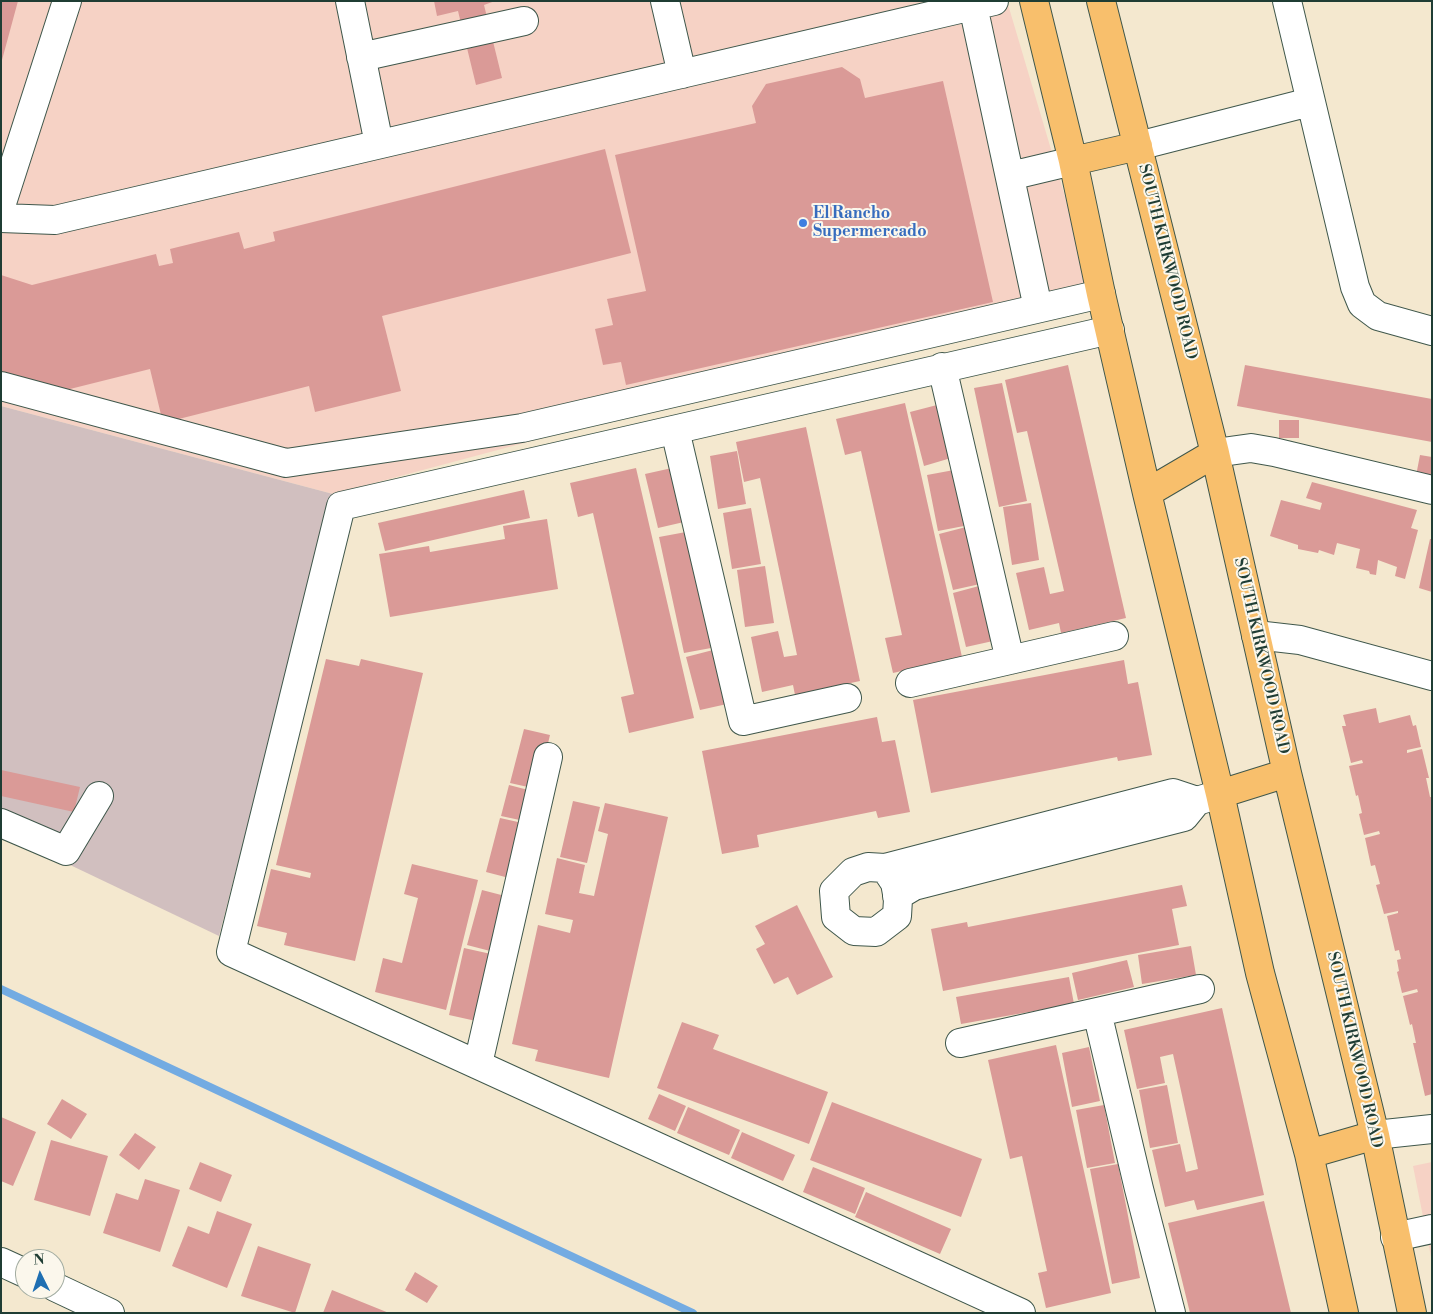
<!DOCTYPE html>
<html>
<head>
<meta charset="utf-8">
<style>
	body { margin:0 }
	#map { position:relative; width:1433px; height:1314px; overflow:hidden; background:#f4e8cf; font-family:"Libre Bodoni",serif }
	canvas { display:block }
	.frame { position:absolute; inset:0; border:2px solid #1f3d34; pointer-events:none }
	.north { position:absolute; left:15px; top:1249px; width:50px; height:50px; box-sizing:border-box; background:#fbf7ec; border:1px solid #a3ada2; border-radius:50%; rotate:356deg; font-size:14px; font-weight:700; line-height:20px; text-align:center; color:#1f3d34 }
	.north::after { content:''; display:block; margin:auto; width:18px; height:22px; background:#1f6fb2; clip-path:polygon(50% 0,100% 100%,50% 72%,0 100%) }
</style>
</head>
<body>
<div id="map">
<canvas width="1433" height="1314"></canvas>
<div class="frame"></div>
<div class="north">N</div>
</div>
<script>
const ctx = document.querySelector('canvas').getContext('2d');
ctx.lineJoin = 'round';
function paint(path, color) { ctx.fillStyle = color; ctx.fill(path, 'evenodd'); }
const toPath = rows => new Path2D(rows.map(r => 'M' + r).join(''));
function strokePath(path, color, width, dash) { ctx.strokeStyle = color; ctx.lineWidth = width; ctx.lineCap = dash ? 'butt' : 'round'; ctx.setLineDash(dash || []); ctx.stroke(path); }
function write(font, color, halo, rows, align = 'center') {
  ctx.font = font + ' "Libre Bodoni",serif'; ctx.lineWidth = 4; ctx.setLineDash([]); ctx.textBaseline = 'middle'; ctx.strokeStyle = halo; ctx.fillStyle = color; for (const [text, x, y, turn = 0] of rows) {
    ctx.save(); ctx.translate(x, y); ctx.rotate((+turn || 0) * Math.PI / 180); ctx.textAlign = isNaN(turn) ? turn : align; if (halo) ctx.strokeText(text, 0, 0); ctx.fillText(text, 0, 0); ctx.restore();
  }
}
const built = toPath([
	[1,1,1007,1,1093,291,333,494,1,406],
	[1432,1162,1432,1262,1413,1166]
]);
const industrial = toPath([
	[1,406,333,494,219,936,1,832]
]);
const stream = toPath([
	[1,989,693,1313]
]);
const building = toPath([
	[1,1,18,1,2,60,1,60],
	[434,1,495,1,484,5,502,78,476,85,458,11,437,16],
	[842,67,860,79,865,98,943,81,993,302,626,385,621,362,603,365,595,329,613,325,607,299,646,291,615,155,756,123,752,106,766,84],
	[605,149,631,253,382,316,401,391,315,412,309,386,163,423,150,369,54,393,1,378,1,275,32,285,156,254,159,266,173,263,170,249,239,232,244,249,275,241,273,232],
	[1068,365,1126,618,1061,633,1059,623,1029,630,1016,573,1044,567,1050,594,1064,591,1027,431,1017,433,1005,380],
	[1245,365,1432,399,1432,442,1237,406],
	[1002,383,1027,501,999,507,974,388],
	[905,403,962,657,893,673,885,638,902,635,861,451,845,455,836,419],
	[937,405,951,458,924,466,910,412],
	[1279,420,1299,420,1299,438,1279,438],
	[806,427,860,681,795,695,793,685,762,692,751,637,778,631,784,657,797,655,760,478,744,482,736,442],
	[737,451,746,504,718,509,710,456],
	[1420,455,1432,457,1432,484,1415,481],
	[636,468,694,718,629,733,621,697,634,694,593,513,578,517,570,483],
	[672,468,684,522,658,528,645,474],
	[954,470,964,526,938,531,927,475],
	[1312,482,1417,510,1411,528,1418,530,1405,579,1395,576,1397,567,1378,560,1376,575,1370,574,1369,571,1356,568,1360,549,1337,543,1334,555,1319,550,1318,553,1298,549,1298,545,1270,536,1281,500,1320,510,1322,503,1306,498],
	[524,490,530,518,385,551,378,523],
	[1031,503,1039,560,1012,565,1003,507],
	[751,508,761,564,732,569,723,513],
	[547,519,558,589,390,617,379,554,429,546,430,552,505,539,503,526],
	[966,527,980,584,953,590,939,534],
	[686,532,711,648,684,653,659,537],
	[1430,539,1432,539,1432,592,1419,588],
	[765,566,774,623,745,627,737,570],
	[979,586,993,641,966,647,953,593],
	[713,650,727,704,700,710,686,657],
	[326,659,359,666,361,659,423,673,355,961,284,945,287,933,257,926,271,869,310,878,311,873,276,865],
	[1124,660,1128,684,1138,682,1152,755,1118,761,1117,757,931,793,913,700],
	[1376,708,1379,723,1410,715,1413,726,1416,725,1421,747,1407,750,1407,753,1422,749,1429,778,1426,778,1430,797,1432,797,1432,1094,1425,1096,1413,1043,1416,1043,1412,1024,1410,1025,1403,996,1418,992,1417,989,1402,993,1397,972,1399,971,1397,960,1401,959,1399,950,1395,951,1387,916,1398,913,1398,911,1384,914,1376,885,1380,884,1375,865,1371,866,1365,838,1380,834,1379,831,1364,835,1359,814,1362,813,1358,795,1356,796,1349,766,1363,763,1362,760,1351,763,1342,726,1346,726,1343,715],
	[877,717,882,742,895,740,910,812,878,818,876,811,757,835,759,847,722,854,702,751],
	[524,729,550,735,537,789,510,783],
	[1,770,80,787,74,812,1,796],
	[509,785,536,792,529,822,501,816],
	[573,801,600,807,587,863,560,857],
	[605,803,668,817,609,1078,535,1061,538,1050,512,1044,538,925,570,933,573,920,545,914,557,858,585,865,579,893,594,896,608,834,598,831],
	[500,818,527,824,513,879,486,872],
	[412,864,478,880,446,1010,375,992,383,958,402,963,418,898,404,894],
	[1182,885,1187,906,1172,909,1179,945,943,991,931,929,967,922,968,927],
	[482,890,509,897,494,952,467,945],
	[797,905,833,977,797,995,788,977,774,984,756,949,765,944,755,926],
	[1191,946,1196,975,1142,984,1138,955],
	[464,948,491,954,476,1021,449,1015],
	[1127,960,1134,987,1078,1000,1072,973],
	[1069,977,1074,1004,961,1024,956,997],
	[1222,1008,1264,1195,1197,1210,1194,1200,1165,1207,1152,1150,1180,1144,1186,1172,1198,1169,1173,1054,1160,1057,1165,1083,1137,1089,1124,1030],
	[682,1022,719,1035,713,1049,828,1092,809,1144,657,1088],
	[1056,1045,1111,1293,1046,1308,1038,1273,1047,1271,1022,1156,1010,1159,988,1060],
	[1089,1047,1100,1101,1072,1107,1062,1053],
	[1167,1085,1178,1143,1150,1148,1139,1090],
	[659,1094,686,1106,675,1131,648,1119],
	[62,1099,87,1114,71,1139,47,1124],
	[832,1102,982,1159,961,1217,810,1160],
	[1104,1105,1115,1163,1087,1168,1076,1110],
	[688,1107,740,1130,729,1155,677,1133],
	[1,1117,36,1132,13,1186,1,1181],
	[742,1132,795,1155,783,1181,731,1158],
	[135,1133,156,1147,139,1170,119,1155],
	[51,1140,108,1156,90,1216,34,1200],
	[200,1162,232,1175,221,1202,189,1189],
	[1118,1164,1140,1278,1112,1284,1090,1169],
	[813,1167,865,1188,855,1214,803,1192],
	[145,1179,180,1190,160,1252,103,1233,116,1193,138,1200],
	[866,1192,951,1229,940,1254,855,1217],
	[1264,1201,1291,1313,1190,1313,1168,1223],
	[217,1211,252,1224,227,1288,172,1266,188,1226,209,1234],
	[258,1246,311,1264,295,1313,241,1296],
	[415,1272,438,1286,427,1303,405,1290],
	[332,1290,389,1313,323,1313]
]);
const minor = toPath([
	[350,1,379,144],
	[665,1,682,74],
	[972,1,1038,308],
	[1287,1,1355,287,1362,304,1378,316,1432,331],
	[361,57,524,21],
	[1138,146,1310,102],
	[1010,176,1073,161],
	[1,206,67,1],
	[1,218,55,220,994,1],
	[942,367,1010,660],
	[1,386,286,463,522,428,1101,294],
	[675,430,743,721,847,698],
	[1215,453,1251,448,1274,452,1432,490],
	[1256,635,1300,640,1432,676],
	[910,683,1114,636],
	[1,823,66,851,99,796],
	[885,868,895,883,898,899,897,916,876,932,854,931,836,917,834,891,853,872,868,867,885,868,1173,793,1197,801,1220,794],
	[897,896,914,886,1184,817,1197,801],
	[1097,1012,1139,1189,1171,1313],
	[960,1043,1200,989],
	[478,1064,548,757],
	[1375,1135,1432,1129],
	[1395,1237,1432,1229],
	[1,1262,25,1273],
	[55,1287,110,1313],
	[1021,1313,231,952,341,506,1110,330]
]);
const major = toPath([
	[1034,1,1073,161,1101,294,1147,493,1220,794,1260,973,1309,1154,1344,1313],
	[1101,1,1215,453,1287,773,1375,1135,1412,1313],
	[1073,161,1138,146],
	[1147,493,1215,453],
	[1220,794,1287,773],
	[1309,1154,1375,1135]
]);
const markers = [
	[803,223,5,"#3f7fe0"]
];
const shopNames = [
	["El Rancho",813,214],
	["Supermercado",813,232]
];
const streetNames = [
	["SOUTH KIRKWOOD ROAD",1167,262,76],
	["SOUTH KIRKWOOD ROAD",1261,656,77],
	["SOUTH KIRKWOOD ROAD",1354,1050,77]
];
paint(built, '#f6d2c5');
paint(industrial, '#d1bfbf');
strokePath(stream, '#73abe2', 8);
paint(building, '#da9a97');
strokePath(minor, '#3f574b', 30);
strokePath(major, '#3f574b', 30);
strokePath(minor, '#fff', 28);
strokePath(major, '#f8bf6c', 28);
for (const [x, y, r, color] of markers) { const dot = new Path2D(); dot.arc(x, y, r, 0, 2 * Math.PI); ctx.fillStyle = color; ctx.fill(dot); strokePath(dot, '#fbf7ec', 2); }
write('bold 16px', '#366cbe', '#fbf7ec', shopNames, 'left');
write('16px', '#1f3d34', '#fbf7ec', streetNames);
</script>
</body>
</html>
